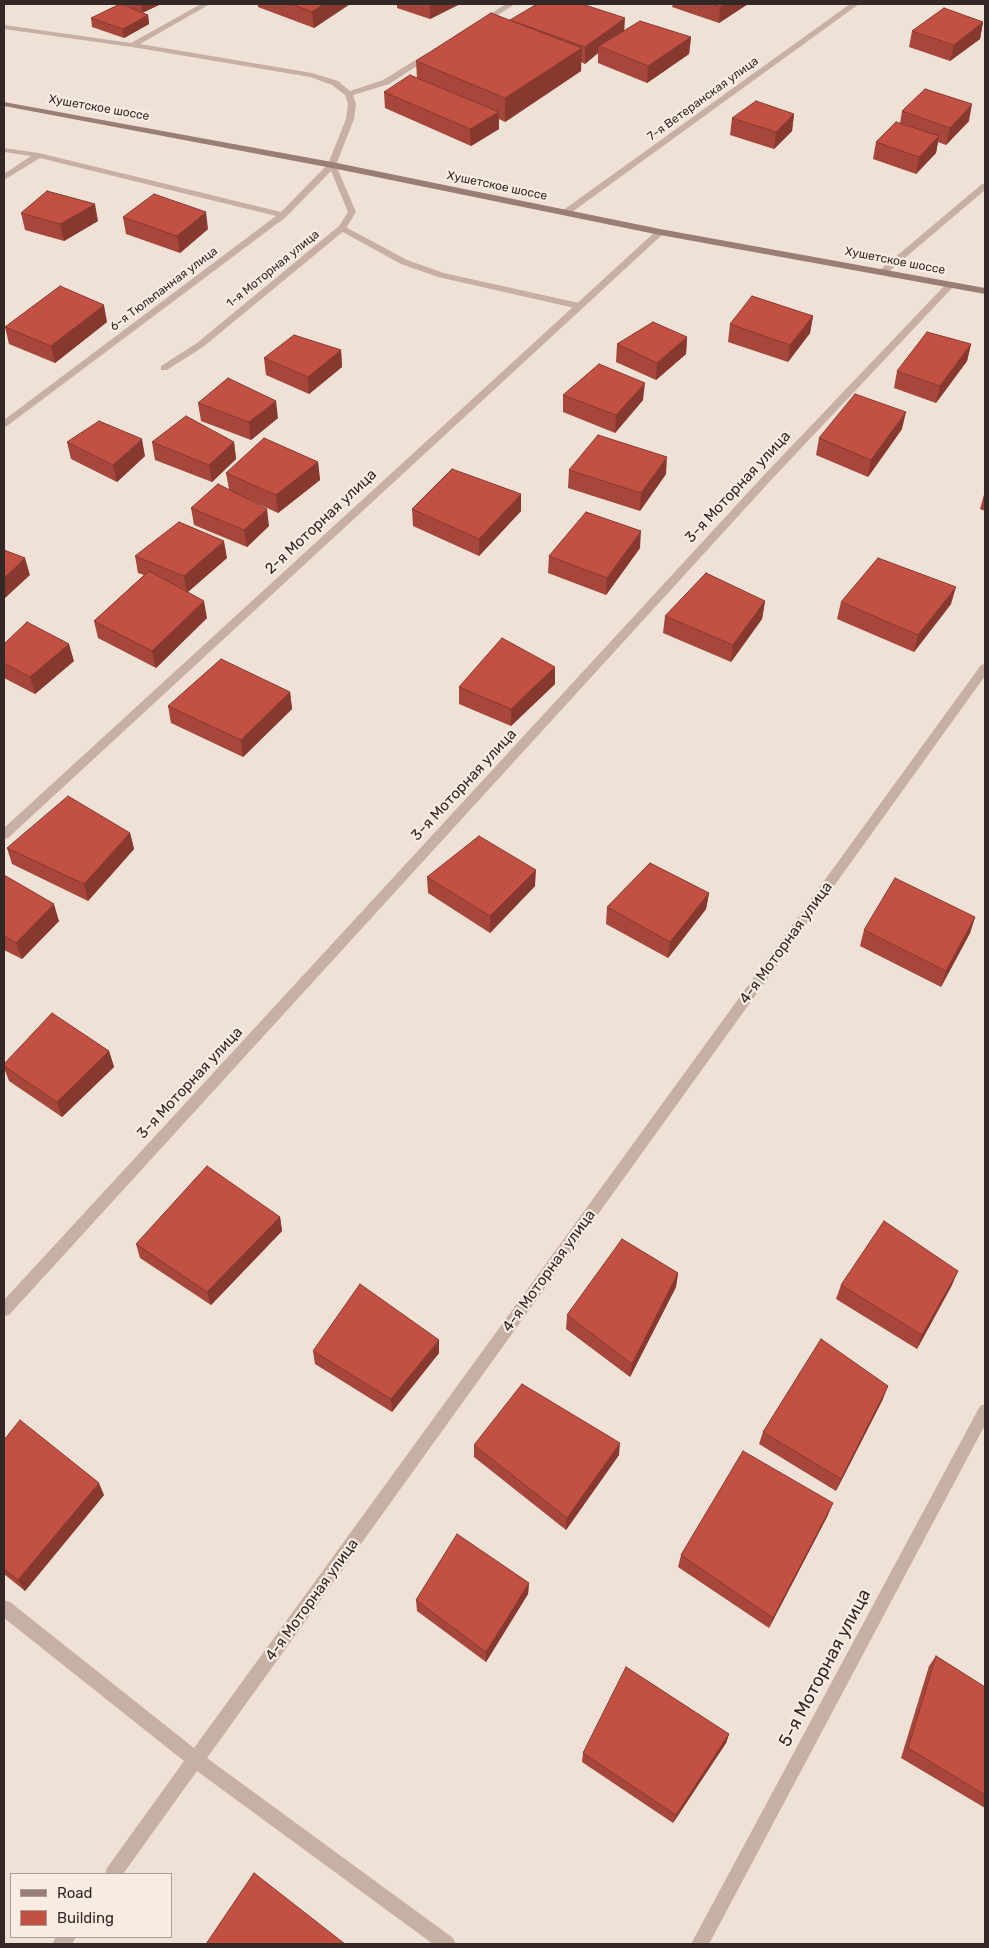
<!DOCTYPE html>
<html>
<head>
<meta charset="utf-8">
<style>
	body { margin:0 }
	#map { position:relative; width:989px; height:1948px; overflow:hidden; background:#f0e1d7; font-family:Rubik,sans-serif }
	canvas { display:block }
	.frame { position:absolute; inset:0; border:5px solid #332825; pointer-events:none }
	.legend { position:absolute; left:10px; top:1873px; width:162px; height:65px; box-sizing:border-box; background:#f8ece3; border:1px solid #a99e97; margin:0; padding:6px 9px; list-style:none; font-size:15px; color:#332825 }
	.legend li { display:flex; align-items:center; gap:10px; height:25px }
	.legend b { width:25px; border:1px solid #a99e97 }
</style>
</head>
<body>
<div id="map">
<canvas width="989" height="1948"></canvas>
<div class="frame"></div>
<ul class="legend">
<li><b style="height:6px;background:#9a7e76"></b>Road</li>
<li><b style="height:14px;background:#c25143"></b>Building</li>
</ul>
</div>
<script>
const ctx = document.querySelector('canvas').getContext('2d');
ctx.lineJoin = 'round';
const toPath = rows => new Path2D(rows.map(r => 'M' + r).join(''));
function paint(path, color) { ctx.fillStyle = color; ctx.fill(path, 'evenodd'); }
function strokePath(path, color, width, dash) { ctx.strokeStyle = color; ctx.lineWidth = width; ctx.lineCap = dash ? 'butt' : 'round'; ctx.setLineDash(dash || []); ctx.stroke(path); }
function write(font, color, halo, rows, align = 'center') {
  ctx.font = font + ' Rubik,sans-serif'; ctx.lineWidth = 4.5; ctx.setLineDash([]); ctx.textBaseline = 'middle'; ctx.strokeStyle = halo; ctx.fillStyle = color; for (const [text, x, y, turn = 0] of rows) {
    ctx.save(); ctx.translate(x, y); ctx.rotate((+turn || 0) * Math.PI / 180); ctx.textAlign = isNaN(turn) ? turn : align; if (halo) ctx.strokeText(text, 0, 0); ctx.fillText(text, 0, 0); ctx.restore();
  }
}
const lane = toPath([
	[342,225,407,260,444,273,579,303,584,306,579,309,438,277,401,264,339,230,339,226,342,225]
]);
const street = toPath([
	[201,4,210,4,140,44,312,73,338,81,350,91,383,80,427,53,434,55,389,84,353,95,356,104,354,119,336,165,356,212,345,230,203,347,167,370,161,370,161,366,197,343,339,226,348,212,331,171,286,217,7,426,4,427,4,420,276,216,40,158,4,180,4,174,31,156,4,152,4,148,39,153,281,212,328,164,346,119,348,104,345,95,332,85,310,77,132,47,4,29,4,25,131,43,201,4],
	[506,4,515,4,483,25,476,23,506,4],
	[850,4,859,4,568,215,562,215,562,211,850,4],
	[982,184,985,184,985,190,886,274,880,274,880,270,982,184],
	[660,229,664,232,663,234,8,838,4,839,4,828,657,230,660,229],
	[950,282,953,283,953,287,773,478,9,1315,4,1316,4,1300,765,474,947,283,950,282],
	[985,664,985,676,207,1758,453,1938,456,1944,433,1944,197,1771,123,1874,105,1874,107,1868,184,1761,4,1618,4,1600,10,1602,194,1748,981,665,985,664],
	[985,1404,985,1425,709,1944,691,1944,980,1406,985,1404],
	[56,1937,76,1937,72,1944,52,1944,56,1937]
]);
const secondary = toPath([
	[4,102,332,162,660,229,985,288,985,294,660,235,332,168,4,106,4,102]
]);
const wall = toPath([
	[121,4,161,4,142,13],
	[258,4,350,4,314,28,258,7],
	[397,4,460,4,430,19,397,8],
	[673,4,748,4,719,23,672,7],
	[148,15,149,24,124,38,92,27,91,18],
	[510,20,691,37,689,54,647,83,598,63,598,53,585,64,581,62,581,71,505,122,499,119,499,129,471,146,385,108,384,92,417,78,416,61,510,21],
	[983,22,980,39,950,61,909,47,912,31],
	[902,111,969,121,946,145,938,142,936,153,916,174,873,159,876,142,900,123],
	[794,114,792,131,774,149,730,135,732,118],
	[21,213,98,221,64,241,25,230],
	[123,217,208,229,180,253,126,234],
	[813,316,810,333,788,362,728,342,730,324],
	[107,322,55,363,9,344,5,327],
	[687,337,686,354,656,380,616,362,617,344],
	[971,344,967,361,936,403,894,388,897,371],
	[341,350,342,367,309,394,266,375,264,358],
	[563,395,643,400,615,433,563,412],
	[198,403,278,418,251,440,201,421],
	[902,429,868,477,816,455,819,438],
	[67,442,145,456,117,482,71,459],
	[152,442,234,442,236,459,212,482,155,460],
	[318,462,320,480,278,513,245,498,269,526,247,547,194,525,191,508,229,489,226,473],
	[569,470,666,474,640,511,568,488],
	[985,491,985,511,980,509],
	[412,509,521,511,479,556,413,526],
	[640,548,606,595,548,573,549,556],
	[135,556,227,558,187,592,207,618,156,668,98,638,94,621,144,575,138,573],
	[765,601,762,619,731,662,663,633,665,616],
	[841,602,951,604,914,652,837,619],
	[4,644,74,661,35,694,4,678],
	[555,667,555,684,511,726,459,704,459,687],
	[290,692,292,709,243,757,171,723,168,706],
	[130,833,134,849,88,901,12,864,7,848],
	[4,875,59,921,22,959,4,950],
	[427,877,535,886,490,933,428,893],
	[709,893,706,909,668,958,606,924,607,907],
	[975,917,970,933,941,987,860,946,864,930],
	[109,1051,114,1067,62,1117,9,1081,4,1068,4,1064],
	[280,1217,282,1231,211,1305,140,1258,136,1244],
	[678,1273,676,1287,630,1377,566,1329,567,1315],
	[841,1285,952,1285,917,1349,836,1299],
	[313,1351,439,1353,392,1412,315,1364],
	[883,1399,836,1491,759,1444,763,1432],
	[4,1440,104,1495,25,1591,4,1574],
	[474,1445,619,1455,566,1530,474,1457],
	[828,1515,769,1628,678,1567,681,1555],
	[529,1583,528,1594,486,1662,417,1611,416,1600],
	[936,1656,985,1687,985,1808,901,1758,929,1666],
	[729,1734,726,1743,673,1823,582,1762,583,1753]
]);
const shadedWall = toPath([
	[141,4,161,4,142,13],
	[324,4,350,4,314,28,312,12],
	[430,4,460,4,430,19],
	[725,4,748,4,719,23,720,7],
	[148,15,149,24,124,38,123,29],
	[625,18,624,35,599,46,598,53,585,64,585,47],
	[983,22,980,39,950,61,954,45],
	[691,37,689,54,647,83,648,66],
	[582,48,581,71,505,122,505,98],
	[972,104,969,121,946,145,950,128],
	[499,112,499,129,471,146,470,129],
	[794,114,792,131,774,149,776,132],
	[939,136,936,153,916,174,919,157],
	[95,204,98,221,64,241,60,224],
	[206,212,208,229,180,253,177,236],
	[104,305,107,322,55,363,51,346],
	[813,316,810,333,788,362,790,345],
	[687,337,686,354,656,380,657,363],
	[971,344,967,361,936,403,940,386],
	[341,350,342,367,309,394,308,377],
	[645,383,643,400,615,433,616,415],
	[276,401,278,418,251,440,249,422],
	[906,412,902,429,868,477,871,460],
	[142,439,145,456,117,482,113,465],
	[234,442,236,459,212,482,209,465],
	[667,457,666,474,640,511,641,493],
	[318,462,320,480,278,513,276,495],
	[521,494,521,511,479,556,479,539],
	[267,509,269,526,247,547,244,530],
	[641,531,640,548,606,595,607,578],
	[224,541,227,558,187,593,184,576],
	[25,558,30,575,4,599,4,578],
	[956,587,951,604,914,652,918,635],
	[204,601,207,618,156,668,152,651],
	[765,601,762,619,731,662,733,645],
	[69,644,74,661,35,694,30,677],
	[555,667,555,684,511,726,511,709],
	[290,692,292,709,243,757,241,740],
	[130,833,134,849,88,901,84,884],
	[536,870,535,886,490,933,490,916],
	[709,893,706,909,668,958,670,942],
	[54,904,59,921,22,959,16,943],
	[975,917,970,933,941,987,946,971],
	[109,1051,114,1067,62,1117,57,1102],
	[280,1217,282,1231,211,1305,207,1292],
	[958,1271,952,1285,917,1349,922,1335],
	[678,1273,676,1287,630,1377,632,1364],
	[439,1340,439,1353,392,1412,391,1399],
	[888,1386,883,1399,836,1491,841,1479],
	[620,1443,619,1455,566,1530,567,1518],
	[99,1483,104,1495,25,1591,18,1580],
	[833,1503,828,1515,769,1628,773,1618],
	[529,1583,528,1594,486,1662,486,1652],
	[729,1734,726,1743,673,1823,676,1815]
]);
const building = toPath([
	[120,4,148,15,123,29,91,18,120,4],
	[292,4,324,4,312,12,292,4],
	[537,4,582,4,625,18,585,47,510,20,537,4],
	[712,4,725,4,720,7,712,4],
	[944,8,983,22,954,45,912,31,944,8],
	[491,13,582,48,505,98,416,61,491,13],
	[640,21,691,37,648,66,599,46,640,21],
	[410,75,499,112,470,129,384,92,410,75],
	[925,89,972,104,950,128,902,111,925,89],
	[756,101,794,114,776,132,732,118,756,101],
	[896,122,939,136,919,157,876,142,896,122],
	[47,191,95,204,60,224,21,213,47,191],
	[154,194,206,212,177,236,123,217,154,194],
	[60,286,104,305,51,346,5,327,60,286],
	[752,296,813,316,790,345,730,324,752,296],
	[653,322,687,337,657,363,617,344,653,322],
	[927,332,971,344,940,386,897,371,927,332],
	[294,335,341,350,308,377,264,358,294,335],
	[599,364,645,383,616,415,563,395,599,364],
	[228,378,276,401,249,422,198,403,228,378],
	[855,394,906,412,871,460,819,438,855,394],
	[186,416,234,442,209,465,152,442,186,416],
	[99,421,142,439,113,465,67,442,99,421],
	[598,435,667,457,641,493,569,470,598,435],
	[264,438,318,462,276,495,226,473,264,438],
	[452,469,521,494,479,539,412,509,452,469],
	[218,484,267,509,244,530,191,508,218,484],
	[586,512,641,531,607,578,549,556,586,512],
	[179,522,224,541,184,576,135,556,179,522],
	[4,550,25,558,4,578,4,550],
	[878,558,956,587,918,635,841,602,878,558],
	[149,571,204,601,152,651,94,621,149,571],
	[706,573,765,601,733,645,665,616,706,573],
	[27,622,69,644,30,677,4,663,4,644,27,622],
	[502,638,555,667,511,709,459,687,502,638],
	[221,659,290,692,241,740,168,706,221,659],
	[68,796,130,833,84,884,7,848,68,796],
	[479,836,536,870,490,916,427,877,479,836],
	[650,863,709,893,670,942,607,907,650,863],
	[4,875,54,904,16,943,4,936,4,875],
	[895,878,975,917,946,971,864,930,895,878],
	[52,1013,109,1051,57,1102,4,1066,4,1064,52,1013],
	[207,1166,280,1217,207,1292,136,1244,207,1166],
	[884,1221,958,1271,922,1335,841,1285,884,1221],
	[622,1239,678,1273,632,1364,567,1315,622,1239],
	[360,1284,439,1340,391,1399,313,1351,360,1284],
	[821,1339,888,1386,841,1479,763,1432,821,1339],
	[522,1384,620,1443,567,1518,474,1445,522,1384],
	[20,1420,99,1483,18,1580,4,1569,4,1440,20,1420],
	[743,1451,833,1503,773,1618,681,1555,743,1451],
	[457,1534,529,1583,486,1652,416,1600,457,1534],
	[936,1656,985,1687,985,1795,908,1748,936,1656],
	[626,1667,729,1734,676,1815,583,1753,626,1667],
	[254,1873,345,1944,206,1944,254,1873]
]);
const farStreetnames = [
	["7-я Ветеранская улица",703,99,-36],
	["Хушетское шоссе",99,108,10],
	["Хушетское шоссе",497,186,12],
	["Хушетское шоссе",895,261,11],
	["1-я Моторная улица",273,269,-39],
	["6-я Тюльпанная улица",164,289,-37]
];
const streetNames = [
	["3-я Моторная улица",738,487,-47],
	["2-я Моторная улица",321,522,-43],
	["3-я Моторная улица",464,785,-47],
	["4-я Моторная улица",786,943,-54],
	["3-я Моторная улица",190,1083,-47],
	["4-я Моторная улица",549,1271,-54],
	["4-я Моторная улица",312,1600,-54]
];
const nearStreetnames = [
	["5-я Моторная улица",825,1668,-62]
];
paint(lane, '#c7afa4');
paint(street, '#c7afa4');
paint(secondary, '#9a7e76');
paint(wall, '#a7463a');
paint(shadedWall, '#88392f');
paint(building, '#c25143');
strokePath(building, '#88392f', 1);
write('12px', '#332825', '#f8ece3', farStreetnames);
write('15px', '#332825', '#f8ece3', streetNames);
write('18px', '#332825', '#f8ece3', nearStreetnames);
</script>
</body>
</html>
